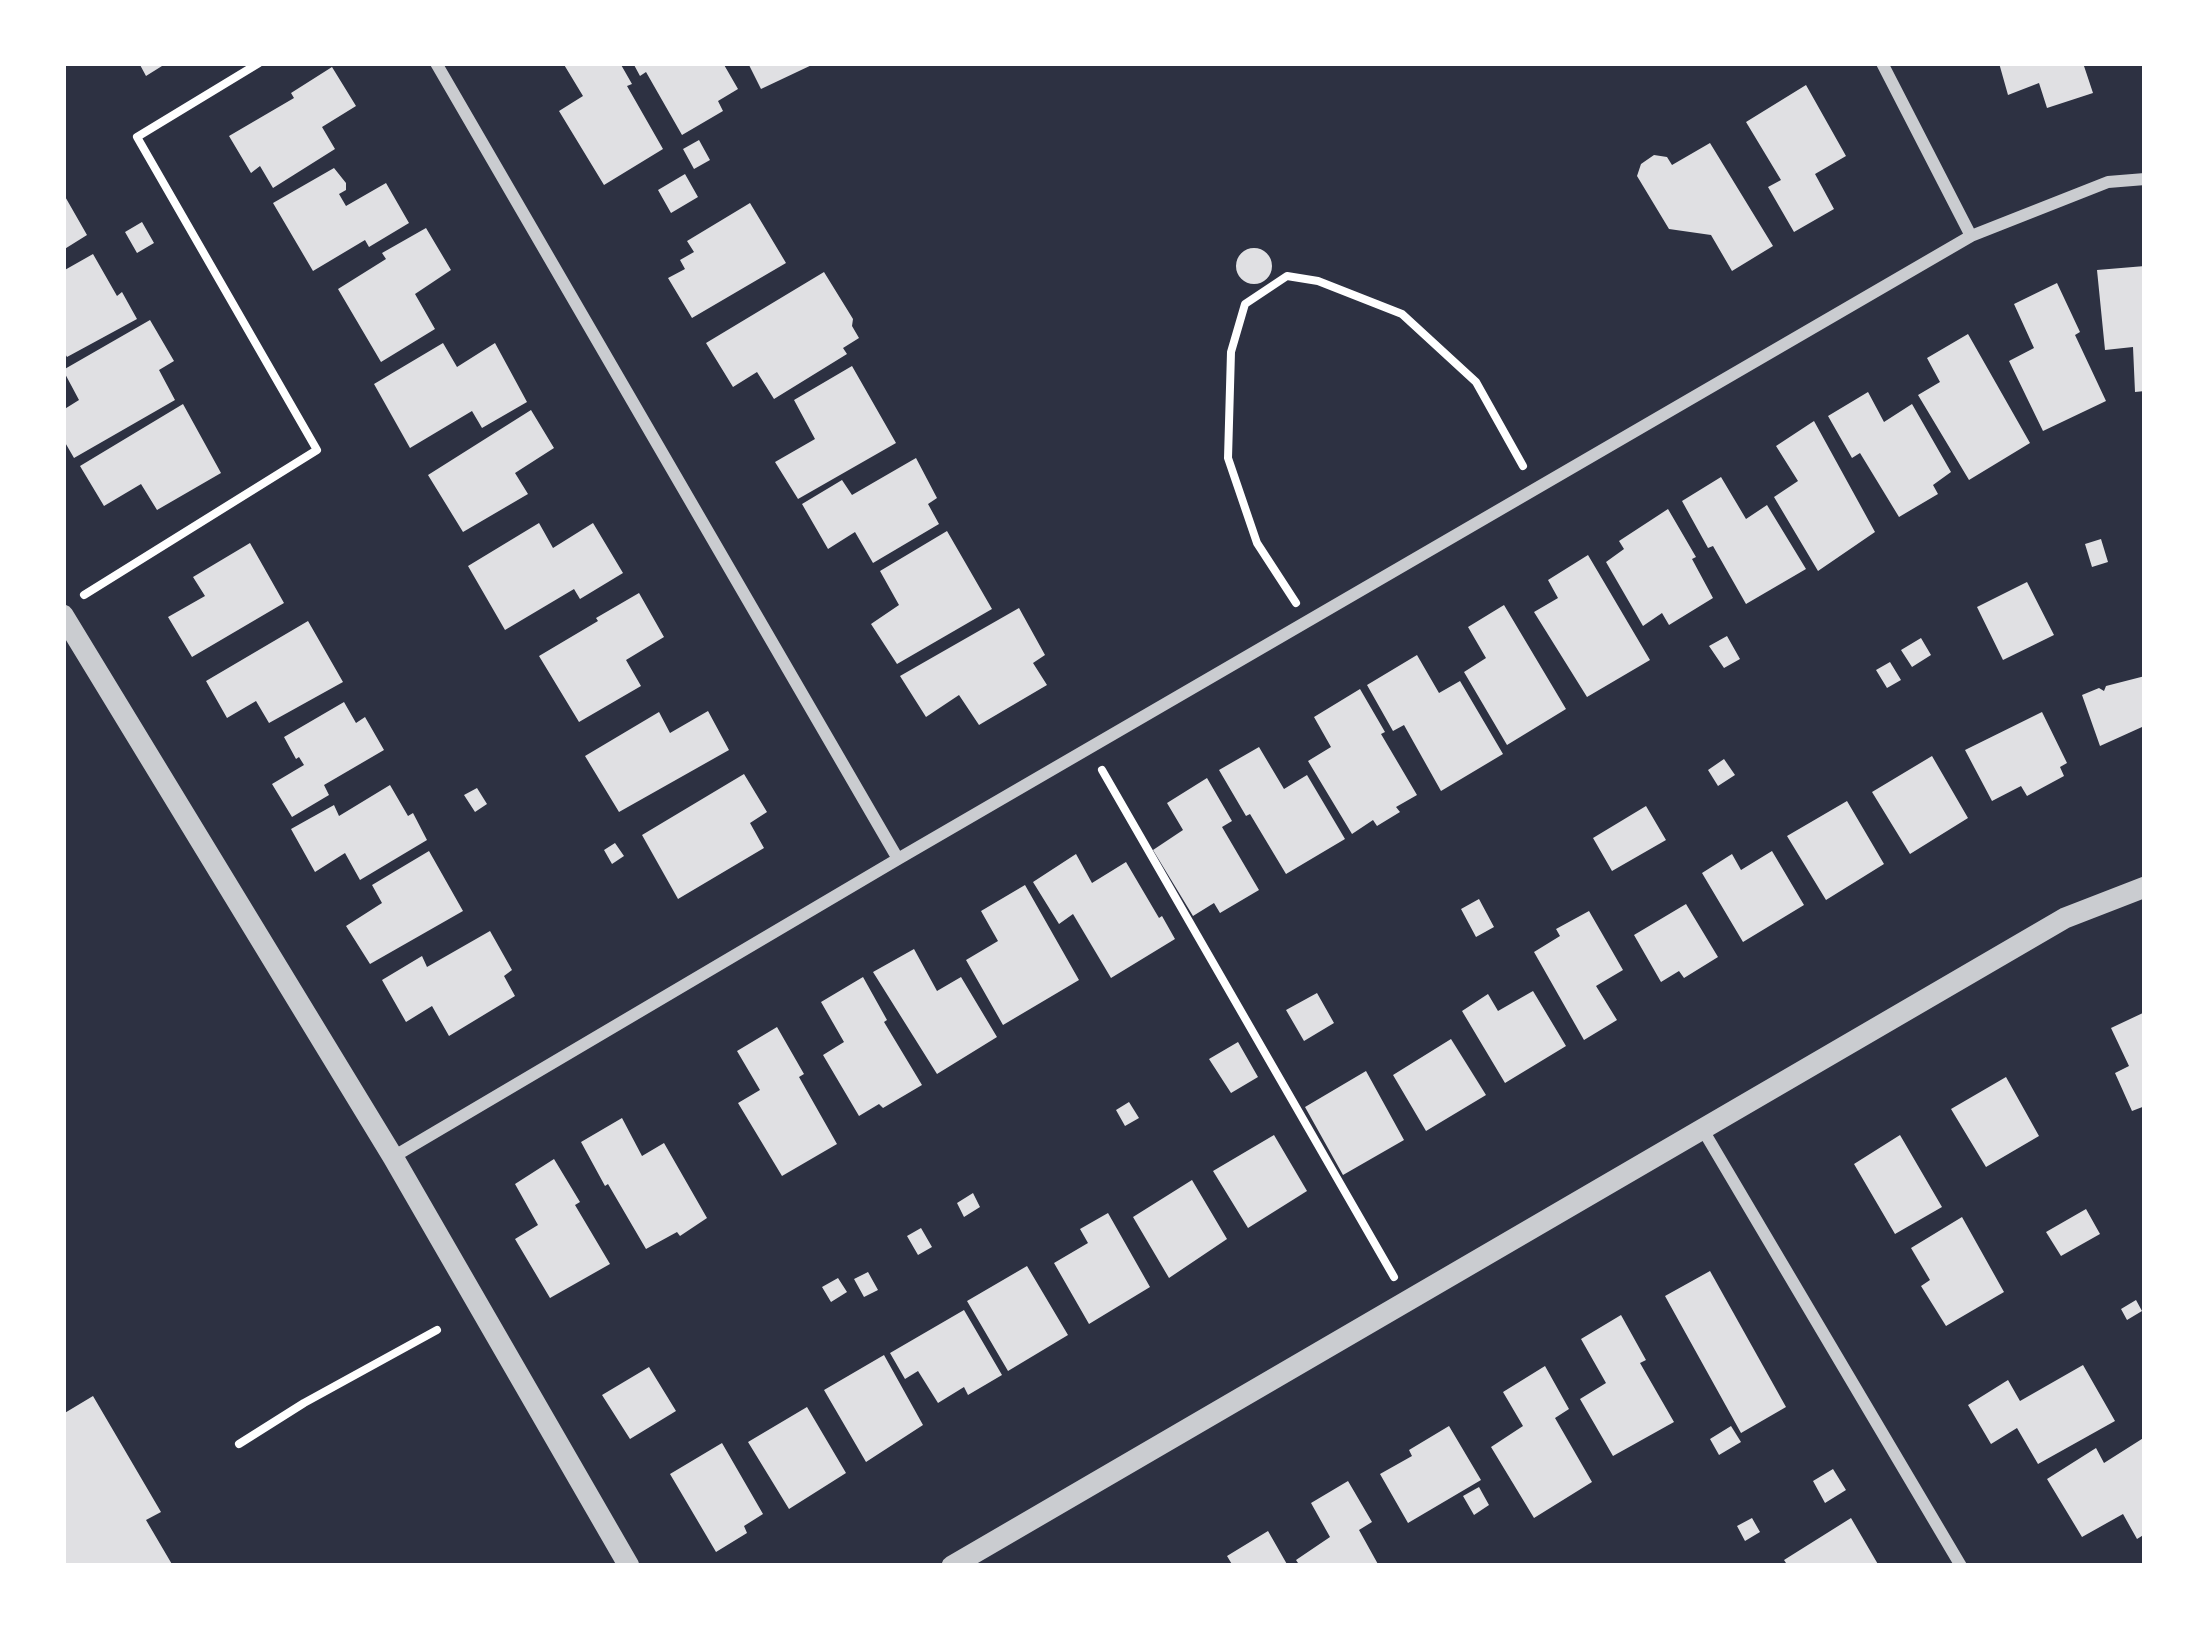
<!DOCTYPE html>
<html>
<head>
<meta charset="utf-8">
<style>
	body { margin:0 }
	#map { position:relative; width:2208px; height:1629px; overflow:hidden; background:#2d3142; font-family:"PT Sans",sans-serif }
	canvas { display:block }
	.frame { position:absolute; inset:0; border:66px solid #fff; pointer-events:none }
</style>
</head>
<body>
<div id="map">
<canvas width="2208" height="1629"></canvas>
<div class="frame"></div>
</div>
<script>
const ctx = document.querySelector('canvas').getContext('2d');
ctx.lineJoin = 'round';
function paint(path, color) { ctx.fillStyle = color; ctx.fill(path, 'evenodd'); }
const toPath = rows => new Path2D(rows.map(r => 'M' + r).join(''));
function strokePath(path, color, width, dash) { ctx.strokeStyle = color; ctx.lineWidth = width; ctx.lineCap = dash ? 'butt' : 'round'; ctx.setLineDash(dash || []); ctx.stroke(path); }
const building = toPath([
	[139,63,161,63,162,66,146,76],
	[563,63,620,63,632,84,627,86,663,149,604,185,559,111,583,96],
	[633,63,723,63,738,89,718,101,723,111,682,135,646,72,640,76],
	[748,63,816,63,761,89],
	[1999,63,2083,63,2093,93,2047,108,2039,83,2008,95],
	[332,67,356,106,322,127,335,149,273,188,260,166,251,173,229,136,294,98,291,93],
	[1806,85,1846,156,1815,174,1834,209,1794,232,1768,187,1781,180,1746,122],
	[699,140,710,160,694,169,683,149],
	[1710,143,1773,246,1732,271,1711,235,1669,229,1637,176,1641,164,1654,155,1667,157,1672,165],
	[334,168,346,183,346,190,339,194,346,206,386,183,409,223,369,247,365,240,313,271,273,203],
	[685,174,698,197,671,213,658,190],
	[63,193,87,235,63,250],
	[750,203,786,263,692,318,668,278,685,269,680,260,694,252,687,241],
	[142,222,154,243,137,253,125,232],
	[426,228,451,270,415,294,435,329,381,362,338,289,386,259,382,253],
	'1236 266a18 18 0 1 1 36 0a18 18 0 1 1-36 0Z',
	[93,254,117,296,122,292,137,319,67,357,63,350,63,271],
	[2145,266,2145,391,2135,392,2133,347,2105,350,2097,270],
	[824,272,853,319,852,326,859,338,843,348,847,354,774,399,757,372,733,387,706,343],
	[2057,283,2080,332,2075,335,2106,401,2043,431,2009,361,2034,348,2014,304],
	[150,320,174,361,159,370,175,400,74,458,63,439,63,410,79,400,63,370],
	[1968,334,2030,443,1969,480,1918,395,1940,382,1927,358],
	[443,343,457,367,495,343,527,402,482,428,472,411,410,448,374,384],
	[852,366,896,443,798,499,775,462,815,439,794,400],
	[1868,392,1884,422,1912,404,1951,472,1933,485,1938,494,1899,517,1860,453,1852,458,1828,416],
	[183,404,221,473,157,510,141,484,104,506,80,466],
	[531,410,554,448,515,473,528,494,463,532,428,475],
	[1814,421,1875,532,1818,571,1774,497,1798,481,1776,446],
	[916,458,937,498,928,504,939,524,873,563,855,532,828,549,802,504,842,480,852,495],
	[1721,477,1746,519,1767,505,1806,569,1746,604,1713,546,1708,548,1682,501],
	[1668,509,1696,557,1692,559,1713,598,1669,625,1662,613,1643,626,1606,562,1624,549,1619,541],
	[539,523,553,548,593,523,623,573,580,599,574,589,505,630,468,566],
	[947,531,992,609,897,664,871,624,899,605,880,571],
	[2101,539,2108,562,2092,567,2085,544],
	[250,543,284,603,192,657,168,617,205,596,193,577],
	[1588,555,1650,660,1587,697,1534,612,1558,598,1548,580],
	[2027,582,2054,635,2003,660,1977,607],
	[639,593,664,637,626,660,641,686,579,722,539,656,598,621,596,618],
	[1504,605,1566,709,1507,745,1464,672,1486,658,1468,627],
	[1019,608,1045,655,1033,663,1047,685,979,725,959,695,926,717,900,676],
	[308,621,343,682,269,723,256,701,227,718,206,681],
	[1727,636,1740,659,1724,668,1709,646],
	[1921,638,1931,655,1912,667,1901,650],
	[1417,655,1439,693,1460,681,1503,754,1441,791,1404,725,1393,731,1367,685],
	[1890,662,1901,680,1887,688,1876,670],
	[2145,676,2145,735,2142,727,2100,746,2082,695,2099,688,2104,691,2106,686],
	[1360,689,1385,732,1381,734,1417,795,1396,807,1400,812,1377,826,1373,820,1352,834,1308,761,1331,747,1314,717],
	[344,702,356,723,365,717,384,750,324,785,329,795,292,817,272,784,304,765,299,757,296,759,284,737],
	[708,711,729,750,619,812,585,756,659,712,670,733],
	[2042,712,2067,763,2060,767,2064,776,2027,796,2021,786,1992,801,1965,750],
	[1259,747,1284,789,1307,775,1345,839,1286,874,1250,814,1246,816,1219,770],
	[1932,756,1968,818,1910,854,1872,792],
	[1724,759,1735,775,1718,786,1708,770],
	[744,774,767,812,750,823,764,848,678,899,642,835],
	[1207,778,1232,821,1222,827,1259,890,1220,913,1214,903,1193,916,1153,850,1183,830,1167,803],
	[390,785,408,816,413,813,427,840,360,880,345,853,315,872,291,829,334,805,339,816],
	[477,788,487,804,475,812,464,795],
	[1847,801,1884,864,1826,900,1787,836],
	[1646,806,1666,840,1612,871,1593,838],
	[615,843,624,856,612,864,604,850],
	[429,851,463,911,370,964,346,926,382,903,372,885],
	[1772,851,1804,905,1743,942,1702,873,1732,854,1741,870],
	[1076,854,1092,883,1126,862,1159,918,1162,916,1175,939,1111,978,1073,914,1059,924,1033,882],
	[1025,885,1079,980,1003,1025,966,960,998,941,981,911],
	[1479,899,1494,927,1476,937,1461,909],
	[1686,904,1718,957,1684,978,1679,971,1661,982,1634,935],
	[1589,911,1623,970,1596,986,1617,1020,1584,1040,1534,952,1560,936,1556,929],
	[490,931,512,970,504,976,515,996,449,1036,432,1006,406,1022,382,980,422,956,427,967],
	[914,949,937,991,961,977,997,1037,937,1074,873,972],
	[863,977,887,1020,884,1022,922,1085,883,1108,879,1104,859,1116,823,1055,844,1042,821,1002],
	[1533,991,1566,1046,1505,1083,1462,1011,1488,994,1498,1011],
	[1317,993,1334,1023,1304,1041,1286,1010],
	[2145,1012,2145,1106,2132,1111,2115,1073,2129,1066,2111,1028],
	[777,1027,804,1074,799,1077,837,1144,782,1176,738,1103,760,1090,737,1051],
	[1451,1039,1486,1095,1426,1131,1393,1075],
	[1238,1042,1258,1077,1231,1093,1209,1059],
	[1366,1071,1404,1140,1343,1175,1305,1107],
	[2006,1077,2039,1136,1986,1167,1951,1109],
	[1129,1102,1139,1118,1125,1126,1116,1110],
	[622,1118,642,1156,664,1143,707,1218,680,1236,677,1232,646,1249,608,1184,605,1186,581,1142],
	[1274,1135,1307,1191,1248,1228,1213,1171],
	[1900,1135,1942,1207,1895,1234,1854,1164],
	[554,1159,580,1202,575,1205,610,1264,550,1298,515,1239,538,1225,515,1184],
	[1192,1180,1227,1239,1169,1278,1133,1217],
	[973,1193,980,1207,964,1217,957,1203],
	[2086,1209,2100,1234,2061,1256,2046,1232],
	[1108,1213,1150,1287,1089,1324,1054,1263,1088,1243,1080,1229],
	[1962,1217,2004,1292,1946,1326,1921,1286,1930,1280,1911,1248],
	[921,1228,932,1247,918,1255,907,1236],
	[1027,1266,1068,1335,1008,1371,967,1301],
	[1710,1271,1786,1407,1741,1433,1665,1296],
	[868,1272,878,1290,864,1297,854,1279],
	[838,1278,847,1292,831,1302,822,1287],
	[2136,1300,2142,1311,2127,1320,2121,1309],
	[964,1310,1002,1375,968,1395,964,1387,938,1403,918,1371,905,1379,890,1353],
	[1621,1315,1646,1360,1640,1363,1674,1422,1613,1456,1580,1399,1606,1383,1581,1339],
	[884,1355,923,1425,866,1462,824,1390],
	[2083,1365,2115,1421,2038,1464,2017,1428,1991,1444,1968,1405,2008,1380,2020,1401],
	[1545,1366,1569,1409,1555,1418,1592,1482,1534,1518,1491,1447,1523,1426,1503,1392],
	[649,1367,676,1411,630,1439,602,1395],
	[93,1396,161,1512,146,1520,173,1566,63,1566,63,1414],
	[807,1407,846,1473,789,1509,748,1442],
	[1449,1426,1481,1480,1408,1523,1380,1474,1412,1456,1409,1450],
	[1731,1426,1741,1442,1719,1455,1710,1439],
	[2145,1437,2145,1534,2137,1539,2123,1514,2082,1537,2047,1479,2096,1448,2104,1463],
	[722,1443,763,1514,744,1526,747,1533,716,1552,670,1474],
	[1833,1469,1846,1490,1825,1503,1813,1481],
	[1348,1481,1372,1522,1359,1530,1379,1566,1300,1566,1296,1560,1330,1537,1311,1503],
	[1479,1487,1489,1505,1474,1515,1463,1496],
	[1752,1518,1760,1532,1745,1541,1737,1526],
	[1851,1518,1879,1566,1788,1566,1784,1560],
	[1268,1531,1288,1566,1233,1566,1227,1556]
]);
const path = toPath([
	[84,595,317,450,137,137,259,63],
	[1296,603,1257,543,1228,458,1231,352,1245,304,1287,276,1318,281,1402,314,1476,382,1523,466],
	[1102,770,1394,1277],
	[239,1444,304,1403,437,1330]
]);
const minor = toPath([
	[436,63,898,859],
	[1882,63,1971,236],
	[1703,1130,1961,1566],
	[393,1157,898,859,1971,236,2108,182,2145,179]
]);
const tertiary = toPath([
	[63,615,393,1157,629,1566],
	[952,1566,2065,918,2145,887]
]);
paint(building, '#e0e0e3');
strokePath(path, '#fff', 8);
strokePath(minor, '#caccd0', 12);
strokePath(tertiary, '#caccd0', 21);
</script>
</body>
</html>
